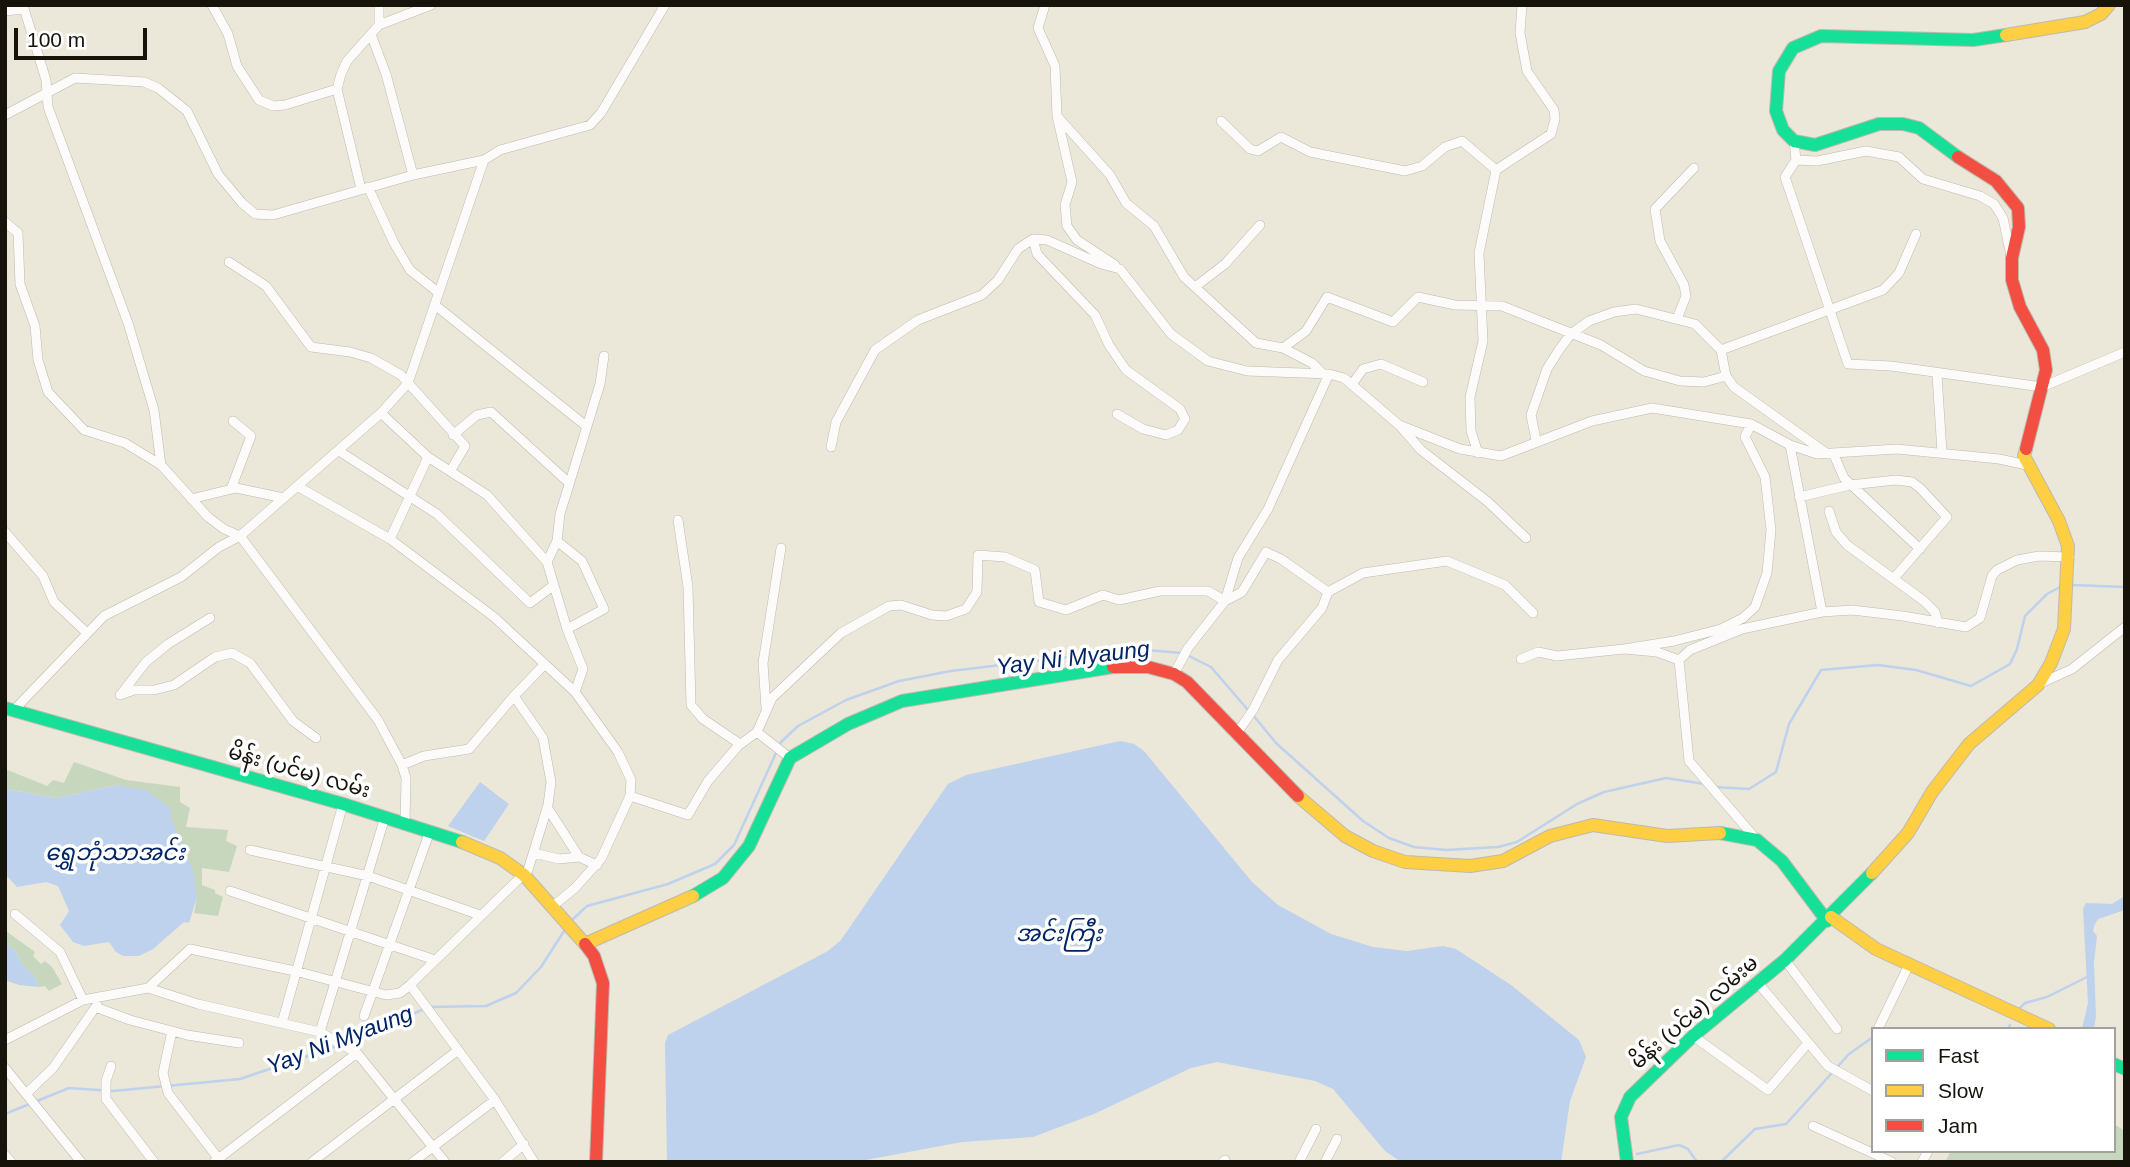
<!DOCTYPE html>
<html>
<head>
<meta charset="utf-8">
<style>
	body { margin:0 }
	#map { position:relative; width:2130px; height:1167px; overflow:hidden; background:#ebe7d9; font-family:Helvetica,sans-serif }
	canvas { display:block }
	.frame { position:absolute; inset:0; border:7px solid #15130a; pointer-events:none }
	.legend { position:absolute; left:1871px; top:1027px; width:245px; height:126px; box-sizing:border-box; background:#fff; border:2px solid #a1a19d; margin:0; padding:9px 12px; list-style:none; font-size:21px; color:#15130a }
	.legend li { display:flex; align-items:center; gap:14px; height:35px }
	.legend b { width:35px; border:2px solid #a1a19d }
	.scale { position:absolute; left:14px; top:28px; width:133px; height:32px; box-sizing:border-box; border:4px solid #15130a; border-top:0; padding-left:9px; font-size:21px; line-height:24px; white-space:nowrap; color:#15130a; -webkit-text-stroke:5px #fff; paint-order:stroke }
</style>
</head>
<body>
<div id="map">
<canvas width="2130" height="1167"></canvas>
<div class="frame"></div>
<ul class="legend">
<li><b style="height:9px;background:#16e098"></b>Fast</li>
<li><b style="height:9px;background:#ffcf43"></b>Slow</li>
<li><b style="height:9px;background:#f24e42"></b>Jam</li>
</ul>
<div class="scale">100 m</div>
</div>
<script>
const ctx = document.querySelector('canvas').getContext('2d');
ctx.lineJoin = 'round';
function paint(path, color) { ctx.fillStyle = color; ctx.fill(path, 'evenodd'); }
const toPath = rows => new Path2D(rows.map(r => 'M' + r).join(''));
function strokePath(path, color, width, dash) { ctx.strokeStyle = color; ctx.lineWidth = width; ctx.lineCap = dash ? 'butt' : 'round'; ctx.setLineDash(dash || []); ctx.stroke(path); }
function write(font, color, halo, rows, align = 'center') {
  ctx.font = font + ' Helvetica,"Noto Sans Myanmar",sans-serif'; ctx.lineWidth = 7; ctx.setLineDash([]); ctx.textBaseline = 'middle'; ctx.strokeStyle = halo; ctx.fillStyle = color; for (const [text, x, y, turn = 0] of rows) {
    ctx.save(); ctx.translate(x, y); ctx.rotate((+turn || 0) * Math.PI / 180); ctx.textAlign = isNaN(turn) ? turn : align; if (halo) ctx.strokeText(text, 0, 0); ctx.fillText(text, 0, 0); ctx.restore();
  }
}
const green = toPath([
	[74,762,126,780,180,787,180,802,190,808,186,827,228,830,226,841,237,846,229,872,202,868,202,885,215,890,215,893,223,897,218,916,194,913,197,897,170,818,171,809,117,785,57,798,5,789,5,769,47,786,53,780,64,783],
	[6,931,35,952,33,956,41,964,45,961,52,967,62,984,49,991,45,986,39,987,34,975,22,965,16,951,5,943],
	[2114,1124,2125,1131,2125,1162,1945,1162,1951,1151,2114,1151]
]);
const water = toPath([
	[1120,741,1134,744,1144,751,1252,882,1278,905,1331,934,1373,947,1407,951,1443,946,1456,949,1511,985,1579,1040,1586,1057,1570,1101,1561,1162,1401,1162,1385,1151,1333,1089,1315,1081,1217,1062,1191,1068,1094,1114,1033,1137,962,1142,855,1162,667,1162,665,1043,668,1035,828,951,841,940,948,784,966,775],
	[480,782,509,804,484,841,448,826],
	[117,785,146,790,171,809,171,818,193,871,197,897,189,923,184,922,153,949,139,956,123,956,116,952,109,942,84,946,73,942,60,925,69,911,58,886,46,882,17,887,5,874,5,789,57,798],
	[2125,896,2125,910,2098,919,2094,926,2093,931,2097,936,2094,962,2096,1016,2094,1029,2082,1029,2088,1003,2083,909,2086,903,2112,904],
	[5,943,16,951,22,965,34,975,39,987,19,985,5,980]
]);
const stream = toPath([
	[2072,585,2125,587],
	[1187,655,1211,667,1248,710],
	[1253,715,1276,743,1363,821,1389,838,1414,847,1446,850,1498,847,1517,842,1577,804,1604,792,1666,778,1705,784],
	[1714,787,1749,789,1776,772,1789,724,1821,670,1878,665,1916,670,1971,686,2010,664,2017,649,2025,616,2047,594,2062,586],
	[572,920,587,906,668,884,715,864,734,845,781,742,798,726,846,700,899,681,951,671,1135,649,1181,653],
	[430,1007,486,1006,516,993,541,967,566,928],
	[2019,1009,2025,1003,2047,997,2087,977],
	[2008,1029,2010,1025],
	[347,1043,424,1009],
	[5,1114,69,1088,113,1091,240,1079,337,1046],
	[1637,1154,1679,1145,1688,1149,1697,1162],
	[1721,1162,1755,1129,1786,1124,1849,1054,1873,1037]
]);
const street = toPath([
	[23,5,46,80,48,107,128,323,154,410,161,465,208,517,224,529,240,536,378,720,402,765,406,778,405,823],
	[212,5,228,34,237,66,259,100,273,106,285,105,337,89],
	[379,5,379,25],
	[1045,5,1038,28,1055,66,1057,116],
	[5,11,24,9],
	[372,37,386,74,413,175],
	[5,115,75,78,144,82,158,88,187,111,218,174,242,203,255,214,273,215,413,175,484,160,500,150,590,125,601,113,665,5],
	[1221,121,1250,149,1258,151,1281,137,1310,152,1405,171,1422,166,1445,147,1462,141,1496,170],
	[1794,141,1796,160,1785,177,1848,364,1891,366,2042,387,2125,352],
	[1796,160,1817,161,1866,151,1899,157,1923,179,1980,196,1994,204,2003,218,2011,256],
	[368,187,394,243,410,270,439,293],
	[361,189,337,89,341,74,347,61,379,25,431,5],
	[5,222,18,233,20,284,35,326,38,360,48,392,84,430,125,443,161,465],
	[229,262,266,286,311,347,350,352,371,358,401,375,465,446,451,470],
	[1115,265,1077,240,1067,226,1065,205,1072,182,1057,116,1110,175,1126,203,1154,226,1184,277,1256,343,1283,348],
	[1195,287,1225,264,1260,225],
	[435,305,586,426],
	[1677,319,1686,296,1684,285,1660,241,1655,209,1694,168],
	[1721,350,1883,290,1899,273,1916,234],
	[1323,374,1312,363,1283,348,1306,331,1327,297,1393,322,1418,297,1455,305,1502,306,1601,345,1644,371,1680,381,1704,382,1726,376],
	[1937,375,1942,452],
	[1353,383,1363,369,1381,364,1423,382],
	[381,413,428,457,487,495,547,562],
	[1117,414,1143,429,1166,435,1178,430,1185,419,1180,409,1126,370,1109,345,1095,315,1037,254,1033,239,1047,240,1101,264,1120,269,1171,334,1208,361,1247,371,1329,374,1344,378,1399,425,1460,449,1501,456,1592,421,1652,408,1751,424,1790,445,1817,454,1897,449,1999,459,2027,465],
	[1400,426,1421,450,1488,502,1526,538],
	[453,435,477,415,491,412,569,483],
	[1536,440,1531,415,1547,369,1559,350,1571,334,1589,321,1614,312,1636,309,1695,324,1721,350,1726,376,1734,387,1826,453],
	[1790,445,1822,612],
	[831,447,836,422,875,350,918,320,982,295,998,280,1018,249,1033,239],
	[339,451,437,514,530,603,554,585],
	[1478,453,1471,431,1470,397,1483,341,1479,253,1496,170,1551,134,1555,119,1554,110,1527,71,1520,33,1522,5],
	[1833,453,1844,478,1920,549],
	[297,486,390,539,494,617,575,692,618,752,631,780,630,796,601,859,575,888,553,906],
	[231,489,251,436,233,421],
	[1799,497,1850,485,1896,480,1912,482,1920,488,1947,517,1895,577],
	[191,499,236,488,284,498],
	[1829,511,1836,532,1847,545,1924,601,1935,612,1938,623],
	[678,520,688,587,691,705,703,719,740,744],
	[5,532,43,576,54,602,86,632],
	[390,539,428,457],
	[557,541,582,561,604,609,567,629],
	[1328,592,1363,573,1447,561,1505,585,1533,613],
	[1624,649,1674,641,1721,629,1743,618,1755,607,1767,573,1771,530,1765,477,1745,437,1751,424],
	[1521,659,1538,652,1557,656,1624,649,1657,652,1679,660],
	[1679,660,1690,650,1742,629,1822,612,1852,610,1903,616,1966,627,1980,618,1992,576,1997,570,2017,560,2039,556,2069,557],
	[1679,660,1689,761,1756,839],
	[1174,674,1188,648,1225,601,1238,558,1268,509,1329,374],
	[2039,684,2072,669,2125,627],
	[575,692,583,669,567,629,547,562,557,541,560,514,600,384,604,356],
	[121,694,146,662,168,644,210,618],
	[120,695,134,690,154,690,174,685,215,657,232,653,250,663,293,721,316,738],
	[766,708,763,663,781,548],
	[14,710,104,616,181,577,219,547,240,536,381,413,408,383,484,160],
	[757,732,790,758],
	[402,765,424,756,469,749,514,696],
	[630,796,688,815,708,781,738,746,757,732,772,698,841,633,889,606,901,605,932,615,946,616,966,609,977,592,978,555,1005,557,1035,570,1039,602,1066,610,1103,595,1119,600,1160,591,1208,591,1225,601,1242,592,1266,552,1281,559,1328,592,1322,608,1278,660,1253,710,1237,733],
	[547,807,579,857],
	[250,850,368,876,480,915],
	[534,853,559,859,579,857,597,865],
	[230,891,435,960],
	[15,914,60,952,83,1000],
	[1785,960,1837,1029],
	[1758,983,1828,1066,1873,1091],
	[148,988,190,949,295,971,386,995,400,993,410,985],
	[98,1008,130,1020,187,1035,239,1043],
	[364,1016,430,831],
	[282,1023,343,804],
	[1878,1029,1906,971],
	[172,1031,163,1073,168,1093,221,1162],
	[320,1032,385,817],
	[1693,1036,1768,1090,1808,1043],
	[5,1040,83,1000,148,988,198,1004,320,1032,357,1053],
	[111,1066,106,1081,106,1099,154,1162],
	[5,1068,81,1162],
	[27,1093,53,1068,97,1005],
	[1813,1126,1892,1162],
	[5,1155,11,1162],
	[214,1162,357,1053,445,1162],
	[312,1162,457,1051],
	[413,1162,495,1100],
	[503,1162,524,1144],
	[534,1162,495,1100,410,985,528,870,548,805,551,782,543,738,514,696,545,664],
	[1223,1162,1225,1160],
	[1299,1162,1316,1129],
	[1325,1162,1337,1139],
	[1922,1162,1928,1151]
]);
const fast = toPath([
	[1958,157,1919,128,1903,124,1879,124,1815,145,1794,141,1783,130,1776,111,1779,71,1793,48,1821,36,1973,40,2006,35],
	[5,708,343,804,462,842],
	[1720,833,1757,840,1782,861,1827,921],
	[693,896,723,878,749,846,790,758,848,724,902,701,1113,667],
	[2114,1064,2125,1069],
	[1627,1162,1621,1117,1630,1097,1693,1036,1785,960,1872,873]
]);
const slow = toPath([
	[2006,35,2085,22,2101,14,2109,5],
	[1298,796,1345,836,1373,851,1405,862,1470,866,1503,861,1550,836,1593,825,1667,836,1720,833],
	[462,842,500,858,524,875,585,944,693,896],
	[1872,873,1908,833,1932,792,1969,744,2038,685,2051,663,2064,629,2068,546,2059,521,2024,456,2026,449],
	[1831,917,1876,949,2049,1029]
]);
const jam = toPath([
	[1958,157,1996,181,2018,208,2019,227,2012,258,2012,280,2020,307,2043,350,2046,370,2026,449],
	[1113,667,1148,667,1174,674,1187,682,1298,796],
	[585,944,594,956,603,983,596,1162]
]);
const streetNames = [
	["မိန်း (ပင်မ) လမ်း",299,772,16],
	["မိန်း (ပင်မ) လမ်းမ",1695,1013,-41]
];
const waterNames = [
	["Yay Ni Myaung",1073,659,-7],
	["ရွှေဘုံသာအင်း",115,854],
	["အင်းကြီး",1059,935],
	["Yay Ni Myaung",340,1041,-21]
];
paint(green, '#c6d7be');
paint(water, '#bed1ed');
strokePath(stream, '#bed1ed', 2.5);
strokePath(street, '#bdbaaf', 10);
strokePath(fast, '#bdbaaf', 14);
strokePath(slow, '#bdbaaf', 14);
strokePath(jam, '#bdbaaf', 14);
strokePath(street, '#fcfbf9', 9);
strokePath(fast, '#16e098', 12);
strokePath(slow, '#ffcf43', 12);
strokePath(jam, '#f24e42', 12);
write('21px', '#15130a', '#fff', streetNames);
write('italic 23px', '#012465', '#fff', waterNames);
</script>
</body>
</html>
